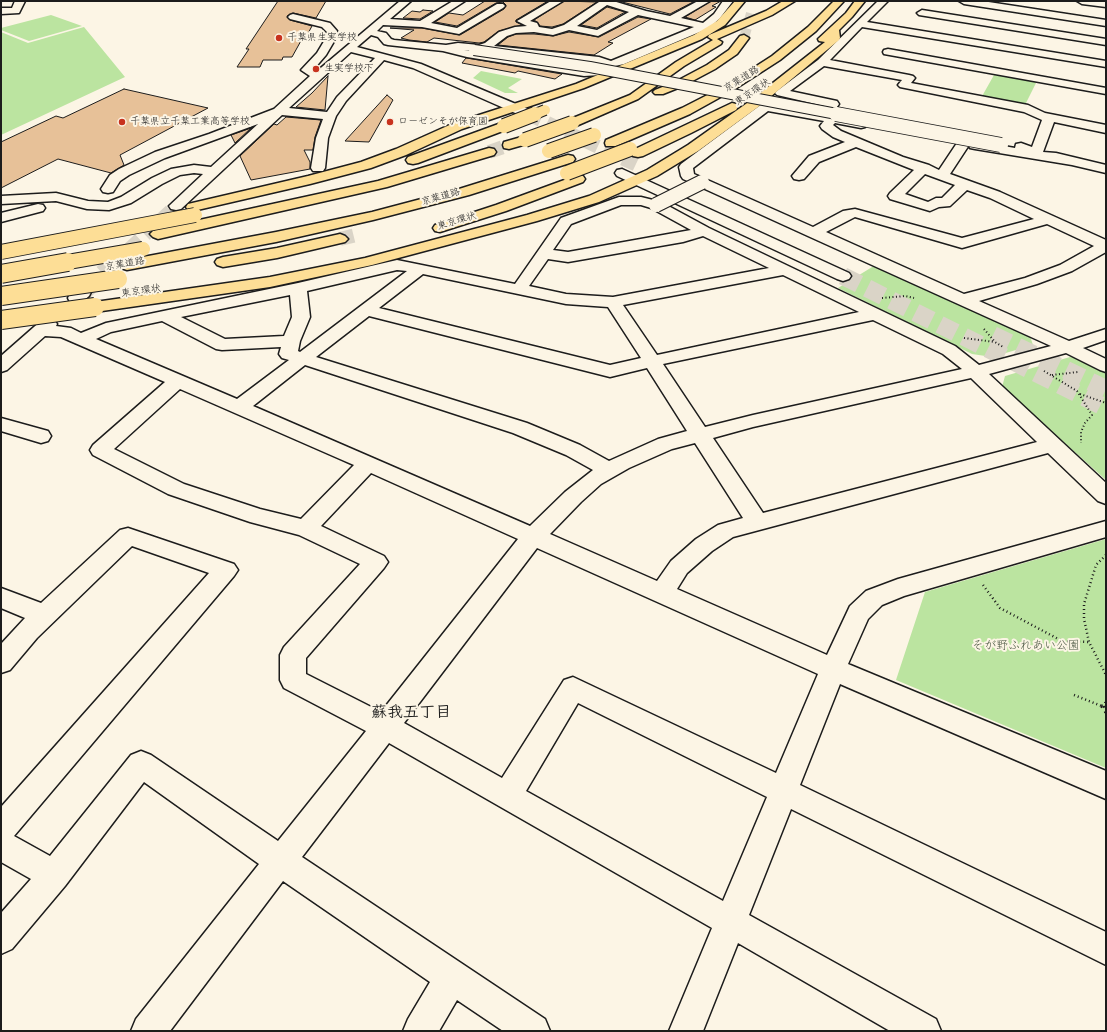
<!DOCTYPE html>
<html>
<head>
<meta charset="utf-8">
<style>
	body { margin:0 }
	#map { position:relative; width:1107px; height:1032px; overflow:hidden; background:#fcf5e5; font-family:Kalam,sans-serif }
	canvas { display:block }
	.frame { position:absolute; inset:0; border:2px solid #1c1c1c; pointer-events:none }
</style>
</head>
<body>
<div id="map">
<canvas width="1107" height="1032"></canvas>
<div class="frame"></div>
</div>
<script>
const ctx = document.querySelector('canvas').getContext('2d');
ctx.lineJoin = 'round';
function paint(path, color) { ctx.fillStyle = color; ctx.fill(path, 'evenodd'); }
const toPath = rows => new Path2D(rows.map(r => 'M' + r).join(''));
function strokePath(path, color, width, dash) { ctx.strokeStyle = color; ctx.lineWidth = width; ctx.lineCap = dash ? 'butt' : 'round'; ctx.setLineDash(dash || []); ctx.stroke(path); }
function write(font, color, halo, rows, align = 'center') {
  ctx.font = font + ' Kalam,"Klee One",sans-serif'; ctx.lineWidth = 4; ctx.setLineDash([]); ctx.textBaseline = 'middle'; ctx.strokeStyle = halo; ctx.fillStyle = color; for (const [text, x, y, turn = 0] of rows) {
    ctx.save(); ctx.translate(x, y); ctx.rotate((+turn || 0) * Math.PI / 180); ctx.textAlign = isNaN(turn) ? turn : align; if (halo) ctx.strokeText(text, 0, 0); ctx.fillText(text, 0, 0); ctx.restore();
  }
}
const green = toPath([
	[51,15,82,26,29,41,1,30,1,28],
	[84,27,125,77,1,135,1,32,28,43],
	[481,71,522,79,508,88,518,93,505,93,473,78],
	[994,75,1033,81,1036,83,1025,105,981,98],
	[877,264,1029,333,1033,345,992,357,972,354,838,288],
	[1070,357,1086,359,1106,369,1106,480,1002,387,1005,376],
	[1106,539,1106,768,896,680,925,592]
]);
const building = toPath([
	[278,1,326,1,316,18,293,13,287,16,290,20,312,26,305,39,302,39,292,57,283,57,282,60,263,60,260,67,237,67,249,49,246,49,278,1],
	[485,1,548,1,516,20,516,22,522,25,499,31,484,42,479,43,434,38,427,42,409,40,401,38,414,30,390,28,422,28,460,35,504,9,506,5,503,2,496,3,457,26,435,22,449,13,463,15,485,1],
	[564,1,597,2,563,24,552,27,540,26,537,22,534,20,564,1],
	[618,1,695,1,670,14,618,1],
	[711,1,721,1,712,6,716,7,695,20,685,17,711,1],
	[607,7,625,12,597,28,581,25,607,7],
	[423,10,433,11,420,19,403,18,412,11,420,12,423,10],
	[638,17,651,19,608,42,613,43,594,55,498,45,508,37,516,34,534,34,553,36,569,32,599,37,638,17],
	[466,58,467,58,562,74,555,79,518,71,515,73,462,63,466,58],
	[328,76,325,110,296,107,312,93,328,76],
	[124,89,208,108,120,155,124,165,111,173,58,159,1,188,1,142,56,116,63,118,124,89],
	[387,95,393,100,369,142,345,141,387,95],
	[286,117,321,120,315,137,313,150,304,150,310,162,310,169,251,180,240,156,274,124,277,125,286,117],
	[251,128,235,143,231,135,251,128]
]);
const minorTunnelFar2 = toPath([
	[526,113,530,115]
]);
const minorTunnelFar1 = toPath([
	[528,114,639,166],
	[114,263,176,206]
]);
const minorTunnel = toPath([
	[843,276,1106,408],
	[83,292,115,262],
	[993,335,1106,389]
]);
const highwayTunnelFar1 = toPath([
	[744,38,752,10]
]);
const highwayTunnel = toPath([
	[489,152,509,145],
	[340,239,360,234]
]);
const pathFar2 = toPath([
	[882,298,905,296,914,298],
	[984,329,995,342,1003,347],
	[964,338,995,342],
	[1044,371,1077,391,1092,415,1085,423,1081,432,1081,443],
	[1052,375,1078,372],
	[1080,394,1106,403]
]);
const pathFar1 = toPath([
	[1106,555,1096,565,1084,604,1084,619,1089,642,1106,675],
	[983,585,1000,608,1062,641,1089,642],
	[1074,695,1104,707],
	[1104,707,1106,700]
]);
const path = toPath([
	[1101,706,1104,707],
	[1104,706,1106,713]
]);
const minor = toPath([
	[15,1,25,1,19,13,1,14,1,8,12,8,15,1],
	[400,1,411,1,390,19,420,21,453,1,465,1,431,23,457,28,497,4,503,4,505,6,503,8,459,34,422,27,383,25,377,31,386,33,391,39,394,40,446,45,458,43,479,45,485,43,499,32,515,27,527,26,517,21,551,1,563,1,530,21,537,23,539,27,552,29,564,25,599,2,598,1,613,1,646,11,670,16,698,1,710,1,681,18,703,23,714,14,723,1,733,1,720,18,709,28,624,64,615,66,613,69,600,75,584,76,467,57,443,51,388,45,384,44,378,37,371,35,357,47,421,64,530,110,532,113,530,116,526,117,522,116,413,68,384,60,346,101,336,116,328,138,325,168,323,171,313,171,311,168,316,138,323,119,282,115,181,209,176,210,171,209,169,206,203,174,194,173,180,175,162,184,131,203,109,210,87,209,56,201,1,204,1,196,56,193,88,201,108,202,121,197,152,178,171,169,194,165,211,167,258,124,165,158,129,175,120,181,113,192,108,193,103,192,101,189,110,175,119,169,155,152,209,134,274,109,310,76,301,70,317,53,326,38,327,32,322,27,290,19,288,17,290,15,293,14,330,23,337,31,336,38,326,55,313,70,316,72,400,1],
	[607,5,629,12,597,30,577,26,607,5],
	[638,15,694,27,611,61,599,57,494,46,507,36,516,33,534,32,553,35,569,30,598,36,638,15],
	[464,50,597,63,604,65,598,69,584,70,464,50],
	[351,52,375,58,337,97,327,112,289,108,351,52],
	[878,1,888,1,867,22,1106,61,1106,67,862,27,830,60,909,75,913,76,915,78,911,83,1028,105,1045,113,1106,125,1106,133,1054,122,1043,152,1056,153,1106,165,1106,173,1072,165,975,149,970,148,969,145,950,174,1000,192,1106,240,1106,252,1072,271,1037,284,979,301,1069,341,1106,329,1106,340,1083,348,1106,359,1106,372,1100,370,1066,353,989,374,1106,483,1106,504,1098,501,1048,453,733,537,712,551,687,573,677,589,827,655,850,606,866,591,898,579,1106,521,1106,537,904,596,882,605,868,619,848,664,1106,771,1106,799,840,684,800,785,1106,932,1106,965,791,809,749,915,936,1019,941,1031,890,1031,738,943,703,1031,669,1031,712,928,389,743,302,857,545,1019,550,1031,503,1031,457,1000,439,1031,403,1031,408,1019,430,982,283,881,170,1031,131,1031,136,1019,259,864,144,782,65,886,12,949,1,954,1,913,31,879,1,862,1,807,209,573,132,546,37,638,10,670,1,673,1,644,25,618,1,608,1,588,41,603,120,530,128,528,234,564,238,570,234,576,14,836,50,856,131,755,141,751,151,755,278,841,366,731,284,688,280,680,280,655,284,647,360,564,299,535,250,522,168,494,93,455,90,450,93,445,165,382,61,337,45,336,7,370,1,372,1,356,42,320,48,319,54,320,57,324,56,326,71,328,81,333,106,323,298,283,397,260,515,284,561,218,619,197,641,197,661,202,709,228,955,346,979,365,1051,346,808,236,683,179,681,176,679,167,681,164,762,104,766,103,865,121,867,124,865,127,861,128,835,123,833,125,841,131,903,157,929,165,939,170,959,140,964,139,969,140,970,143,975,141,1015,148,1016,144,1021,143,1032,147,1042,120,1024,112,900,87,898,85,902,80,824,66,790,91,837,101,839,104,837,107,833,108,777,95,775,93,777,91,818,60,878,1],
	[768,111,824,121,820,126,822,129,833,137,845,142,809,156,792,176,794,179,799,180,804,179,819,162,856,147,914,170,890,193,888,196,890,199,930,211,939,207,950,206,967,190,990,198,1034,219,962,238,855,209,843,211,813,227,694,174,693,168,768,111],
	[925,174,955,185,942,198,936,198,928,202,905,194,925,174],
	[621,205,641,205,651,208,691,230,568,252,553,250,571,224,621,205],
	[855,217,962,248,1047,224,1094,246,1060,265,1025,278,964,294,826,232,855,217],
	[703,236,769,268,613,297,566,294,529,286,548,259,568,262,683,242,703,236],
	[397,270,407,271,300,352,298,351,300,341,310,317,307,291,397,270],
	[423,274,566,304,608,307,641,358,610,365,379,308,423,274],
	[783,275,859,312,657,355,623,305,783,275],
	[290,295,292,317,284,336,225,339,181,317,290,295],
	[369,316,610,377,647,368,687,431,658,439,609,461,580,445,527,423,316,357,369,316],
	[873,320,943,354,962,369,753,415,705,427,663,364,873,320],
	[162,321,216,349,222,350,281,347,279,354,282,358,289,360,237,399,96,339,111,332,162,321],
	[305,365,513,433,566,455,593,470,565,492,530,526,253,406,305,365],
	[971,378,1037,442,763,513,713,438,753,427,971,378],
	[180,389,340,459,354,465,301,519,260,509,184,484,114,449,180,389],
	[695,443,743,518,718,525,696,539,671,561,657,581,550,534,581,502,601,484,629,468,672,449,695,443],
	[371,473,518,539,381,712,306,674,306,658,384,568,388,562,384,556,321,526,371,473],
	[537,548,818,674,776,773,573,677,564,680,502,778,404,723,537,548],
	[578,703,767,797,723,901,526,791,578,703],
	[959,1,982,1,1106,20,1106,26,964,4,959,1],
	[1077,1,1106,1,1106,7,1082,4,1077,1],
	[922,10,1106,39,1106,45,919,15,917,13,922,10],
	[888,49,1106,88,1106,94,884,54,883,52,884,50,888,49],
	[622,169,849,273,851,276,849,279,843,281,837,279,617,176,615,173,617,170,622,169],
	[38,204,43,205,45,208,43,211,1,222,1,213,38,204],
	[83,287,89,288,91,292,89,296,82,302,76,303,70,302,68,298,70,294,77,288,83,287],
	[1,418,48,431,51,436,48,441,41,443,1,431,1,418]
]);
const highway = toPath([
	[735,1,745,1,725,25,702,39,584,88,462,129,406,155,371,168,310,184,193,211,188,210,186,207,188,204,308,176,361,162,396,149,454,123,576,84,694,35,717,21,735,1],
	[783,1,795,1,772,15,717,39,722,42,721,44,684,66,638,99,576,126,572,127,568,126,566,123,568,120,630,95,676,62,713,40,708,37,709,35,766,11,783,1],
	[834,1,844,1,816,31,780,60,735,89,690,114,616,146,606,146,605,143,606,140,682,108,727,85,772,56,808,27,834,1],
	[855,1,865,1,852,17,839,30,840,38,839,40,758,107,698,151,657,176,599,202,537,221,372,265,270,287,95,312,89,311,87,307,89,303,95,302,270,277,365,258,527,215,589,196,647,170,688,145,750,101,825,42,819,41,818,39,846,13,855,1],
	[744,35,749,38,737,54,715,69,683,86,663,94,655,94,653,92,655,90,675,82,707,65,729,50,740,36,744,35],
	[732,103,736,104,738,107,736,110,691,133,643,156,638,157,633,156,631,153,633,150,732,103],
	[504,122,508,123,510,126,508,129,418,163,413,164,408,163,406,160,408,157,504,122],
	[525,136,530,137,531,140,530,143,509,149,504,148,503,145,504,142,525,136],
	[489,148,494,149,496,152,494,155,387,187,158,239,153,237,150,234,153,231,158,229,378,181,489,148],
	[568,155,573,156,575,159,573,162,469,195,373,220,276,242,127,270,121,268,119,265,121,262,127,260,276,232,372,212,459,189,568,155],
	[578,175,583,176,585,179,583,182,506,211,440,232,435,231,433,228,435,225,496,205,578,175],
	[340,234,345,236,348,239,345,242,277,258,223,267,217,265,215,262,217,259,223,257,277,248,340,234]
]);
const minorBridgeFar1 = toPath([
	[474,50,590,67,842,115]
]);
const minorBridge = toPath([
	[836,114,1001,145],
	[656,205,702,182]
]);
const highwayBridgeFar2 = toPath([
	[533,115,545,110]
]);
const highwayBridgeFar1 = toPath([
	[504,126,535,114],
	[525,140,572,123],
	[549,151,594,135],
	[567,173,630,149],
	[1,252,195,215],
	[62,263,143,249]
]);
const highwayBridge = toPath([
	[1,274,68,262],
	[1,296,118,279],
	[1,320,95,307]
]);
const markers = [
	[279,38,4,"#c8321e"],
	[316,69,4,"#c8321e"],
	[122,122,4,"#c8321e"],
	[390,122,4,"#c8321e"]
];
const farPoinames = [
	["千葉県生実学校",287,38],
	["生実学校下",324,69],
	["千葉県立千葉工業高等学校",130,122],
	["ローゼンそが保育園",398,122]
];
const farStreetnames = [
	["京葉道路",742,80,-32],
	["東京環状",753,93,-34],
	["京葉道路",441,198,-16],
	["東京環状",457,222,-17],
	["京葉道路",125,265,-10],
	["東京環状",141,292,-8]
];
const parkNames = [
	["そが野ふれあい公園",1026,647]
];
const nearNeighbourhoodnames = [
	["蘇我五丁目",411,714]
];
paint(green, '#bbe4a0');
paint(building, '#e7c198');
strokePath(building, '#1c1c1c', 1);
strokePath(minorTunnelFar2, '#dad4c7', 10, [10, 5.5]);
strokePath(minorTunnelFar1, '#dad4c7', 14, [14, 7]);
strokePath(minorTunnel, '#dad4c7', 18, [18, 9]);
strokePath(highwayTunnelFar1, '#dad4c7', 10, [10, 5.5]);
strokePath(highwayTunnel, '#dad4c7', 14, [14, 7]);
strokePath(minor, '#1c1c1c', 3);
strokePath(highway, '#1c1c1c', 3);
strokePath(pathFar2, '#1c1c1c', 2, [1, 2.5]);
strokePath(pathFar1, '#1c1c1c', 2.5, [1, 3]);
strokePath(path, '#1c1c1c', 3.5, [1.5, 4]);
paint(minor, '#fcf5e5');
paint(highway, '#fdde96');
strokePath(minorBridgeFar1, '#1c1c1c', 12, []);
strokePath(minorBridge, '#1c1c1c', 16, []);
strokePath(highwayBridgeFar2, '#1c1c1c', 12, []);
strokePath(highwayBridgeFar1, '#1c1c1c', 16, []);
strokePath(highwayBridge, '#1c1c1c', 20, []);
strokePath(minorBridgeFar1, '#fcf5e5', 10);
strokePath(minorBridge, '#fcf5e5', 14);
strokePath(highwayBridgeFar2, '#fdde96', 10);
strokePath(highwayBridgeFar1, '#fdde96', 14);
strokePath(highwayBridge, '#fdde96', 18);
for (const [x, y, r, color] of markers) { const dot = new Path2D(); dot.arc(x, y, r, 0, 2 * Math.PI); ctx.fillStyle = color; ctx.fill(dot); strokePath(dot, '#fcf5e5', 1.5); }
write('10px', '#1c1c1c', '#fcf5e5', farPoinames, 'left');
write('10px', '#1c1c1c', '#fcf5e5', farStreetnames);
write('12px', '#4c5844', '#fcf5e5', parkNames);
write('bold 16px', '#1c1c1c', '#fcf5e5', nearNeighbourhoodnames);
</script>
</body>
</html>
